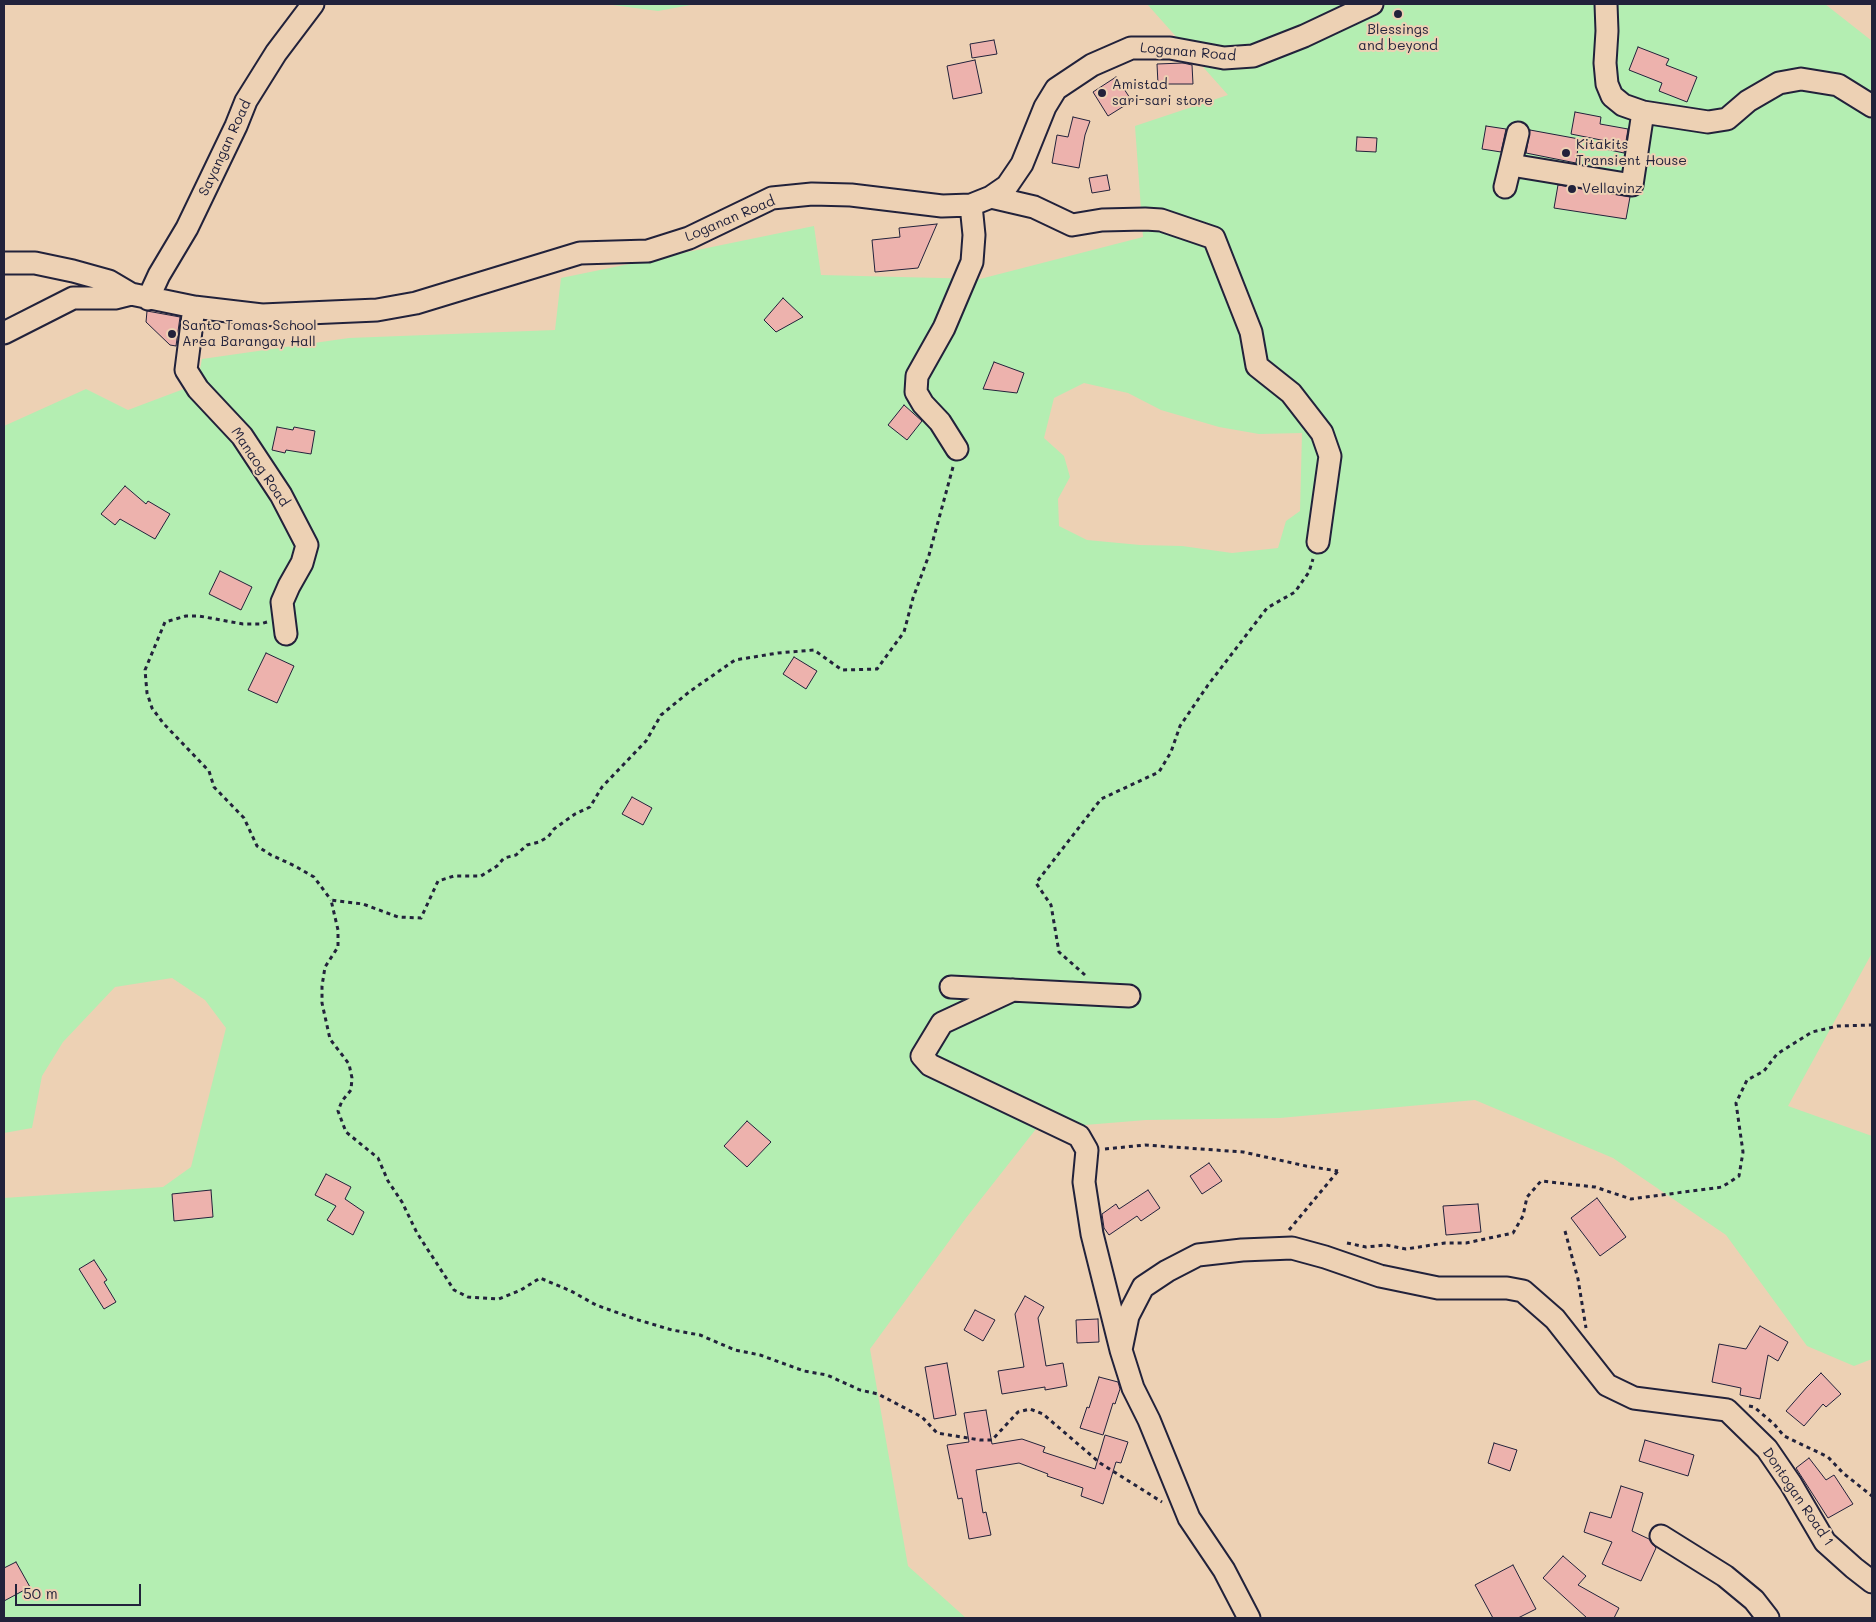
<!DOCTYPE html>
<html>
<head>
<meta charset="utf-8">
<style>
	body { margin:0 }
	#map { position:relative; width:1876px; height:1622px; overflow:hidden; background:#edd1b4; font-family:Mali,sans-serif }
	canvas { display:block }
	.frame { position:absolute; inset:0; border:5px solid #22223b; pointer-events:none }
	.scale { position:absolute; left:15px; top:1584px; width:126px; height:22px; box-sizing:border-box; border:2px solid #22223b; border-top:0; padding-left:6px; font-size:15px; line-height:18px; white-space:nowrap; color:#22223b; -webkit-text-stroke:4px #edd1b4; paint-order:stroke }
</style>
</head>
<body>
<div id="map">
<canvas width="1876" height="1622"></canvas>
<div class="frame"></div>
<div class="scale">50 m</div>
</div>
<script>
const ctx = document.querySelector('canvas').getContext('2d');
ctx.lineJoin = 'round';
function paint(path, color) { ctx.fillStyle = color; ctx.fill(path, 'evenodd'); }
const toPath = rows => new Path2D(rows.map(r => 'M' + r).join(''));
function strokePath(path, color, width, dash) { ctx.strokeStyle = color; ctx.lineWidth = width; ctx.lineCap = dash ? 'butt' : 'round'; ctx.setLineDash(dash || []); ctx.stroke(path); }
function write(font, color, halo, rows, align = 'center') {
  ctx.font = font + ' Mali,sans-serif'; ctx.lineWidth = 4; ctx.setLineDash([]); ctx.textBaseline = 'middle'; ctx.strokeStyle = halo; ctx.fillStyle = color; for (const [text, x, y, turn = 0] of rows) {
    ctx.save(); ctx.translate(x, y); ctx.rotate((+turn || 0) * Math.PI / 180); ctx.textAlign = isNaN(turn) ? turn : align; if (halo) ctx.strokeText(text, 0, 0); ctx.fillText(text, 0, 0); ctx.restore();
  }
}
const green = toPath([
	[605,4,696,4,658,11],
	[1147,4,1825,4,1872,41,1872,953,1788,1106,1872,1136,1872,1359,1854,1366,1807,1346,1726,1235,1613,1158,1475,1100,1280,1118,1146,1120,1036,1129,966,1218,870,1349,908,1566,966,1618,4,1618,4,1198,163,1187,191,1167,226,1028,205,1000,172,978,115,987,63,1042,42,1076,32,1128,4,1133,4,426,86,389,128,410,197,384,202,359,349,338,555,330,561,278,814,226,821,275,980,279,1143,237,1135,126,1228,95],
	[1084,383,1128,393,1161,410,1219,427,1259,434,1302,433,1300,511,1286,521,1278,548,1232,553,1182,546,1140,545,1087,540,1059,526,1058,499,1070,477,1064,456,1044,438,1054,398]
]);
const building = toPath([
	[994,40,997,54,972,58,970,44,994,40],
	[1638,47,1669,59,1666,65,1697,77,1687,102,1659,91,1662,83,1629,70,1638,47],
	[975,60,982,93,953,99,947,66,975,60],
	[1183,63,1192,65,1193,84,1158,84,1157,64,1183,63],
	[1116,77,1132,101,1108,116,1093,92,1116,77],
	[1575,112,1601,117,1600,124,1628,129,1624,153,1605,149,1606,141,1571,134,1575,112],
	[1073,117,1090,121,1085,135,1079,168,1052,163,1057,135,1068,137,1073,117],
	[1486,126,1506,129,1501,152,1482,149,1486,126],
	[1530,130,1579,139,1576,163,1526,153,1530,130],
	[1357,137,1377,138,1376,152,1356,151,1357,137],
	[1107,175,1110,190,1092,193,1089,178,1107,175],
	[1558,185,1630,197,1626,219,1554,208,1558,185],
	[937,224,918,268,875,272,872,240,900,237,899,228,937,224],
	[783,298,803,317,776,332,764,320,783,298],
	[147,311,180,317,176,346,170,345,146,322,147,311],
	[994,362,1024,373,1017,393,983,389,994,362],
	[904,405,922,421,907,440,888,425,904,405],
	[277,427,293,430,294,427,315,431,311,454,286,450,285,453,272,450,277,427],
	[125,486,146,504,148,501,170,514,155,539,120,519,115,525,101,514,125,486],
	[220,571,252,587,241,610,209,594,220,571],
	[266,653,294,666,277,703,248,690,266,653],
	[794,657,817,671,806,689,783,674,794,657],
	[632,797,652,808,643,825,622,814,632,797],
	[747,1121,771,1142,747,1167,724,1146,747,1121],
	[1209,1163,1222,1181,1202,1194,1190,1176,1209,1163],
	[326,1174,351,1187,345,1199,364,1212,353,1235,327,1220,336,1206,315,1195,326,1174],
	[211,1190,213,1217,174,1221,172,1194,211,1190],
	[1148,1190,1160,1208,1141,1221,1137,1216,1109,1235,1104,1228,1102,1214,1116,1204,1119,1209,1148,1190],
	[1597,1198,1626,1237,1600,1256,1571,1218,1597,1198],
	[1478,1204,1481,1232,1446,1235,1443,1206,1478,1204],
	[94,1260,107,1280,104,1282,116,1302,104,1309,79,1269,94,1260],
	[1025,1296,1044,1307,1038,1318,1046,1366,1063,1363,1067,1386,1045,1390,1045,1387,1002,1394,998,1371,1024,1367,1015,1314,1025,1296],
	[975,1310,995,1320,983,1341,964,1330,975,1310],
	[1098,1319,1099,1342,1077,1343,1076,1320,1098,1319],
	[1760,1326,1788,1342,1778,1361,1768,1355,1760,1399,1740,1395,1741,1388,1712,1382,1719,1344,1746,1349,1760,1326],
	[947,1363,956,1415,934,1419,925,1367,947,1363],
	[1821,1373,1841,1394,1826,1407,1823,1404,1804,1426,1786,1411,1807,1387,1821,1373],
	[1099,1377,1118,1382,1120,1389,1115,1404,1113,1403,1103,1435,1080,1428,1087,1407,1089,1408,1099,1377],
	[986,1410,992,1444,1022,1439,1045,1447,1043,1452,1095,1469,1105,1435,1128,1442,1121,1463,1116,1462,1103,1504,1081,1496,1083,1488,1047,1476,1048,1474,1019,1463,976,1470,983,1513,986,1512,991,1535,969,1539,962,1498,958,1499,947,1445,969,1442,964,1413,986,1410],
	[1645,1440,1694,1455,1688,1476,1639,1461,1645,1440],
	[1494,1443,1517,1450,1510,1471,1488,1463,1494,1443],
	[1809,1458,1826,1480,1834,1475,1853,1504,1828,1518,1796,1468,1809,1458],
	[1621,1486,1643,1493,1632,1531,1649,1539,1656,1548,1641,1581,1602,1564,1612,1542,1584,1532,1590,1512,1611,1518,1621,1486],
	[1563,1556,1586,1576,1578,1585,1619,1608,1614,1618,1587,1618,1543,1578,1563,1556],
	[16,1562,30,1587,4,1601,4,1568,16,1562],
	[1513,1565,1536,1609,1518,1618,1493,1618,1475,1585,1513,1565]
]);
const path = toPath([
	[953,467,929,555,913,598,904,632,877,669,842,670,814,650,778,653,735,660,689,692,661,715,646,741,602,787,590,807,575,814,554,829,548,837,539,842,527,845,516,855,504,858,497,866,481,876,454,876,438,881,421,918,398,917,363,904,331,900,338,930,338,947,325,967,322,986,322,1003,330,1039,349,1064,352,1078,351,1090,342,1101,338,1111,346,1132,378,1158,388,1181,402,1202,417,1233,454,1290,468,1297,499,1299,521,1290,540,1278,571,1291,596,1305,635,1319,672,1330,700,1335,735,1350,760,1355,804,1371,827,1375,860,1390,878,1394,922,1417,937,1433,980,1440,992,1440,1018,1412,1030,1409,1043,1414,1100,1463,1162,1502],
	[267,622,260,624,243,624,199,616,186,616,165,622,145,670,147,693,152,708,163,723,209,771,214,787,244,818,257,846,271,855,295,866,314,877,331,900],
	[1085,975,1059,952,1051,905,1036,883,1101,799,1159,772,1171,752,1180,726,1208,685,1267,608,1295,592,1309,572,1313,559],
	[1105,1149,1145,1145,1243,1152,1306,1166,1338,1171],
	[1289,1230,1338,1171],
	[1565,1231,1578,1279,1586,1328],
	[1347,1243,1366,1247,1386,1245,1406,1249,1445,1243,1466,1243,1513,1233,1523,1216,1527,1197,1541,1181,1595,1187,1631,1199,1722,1187,1739,1176,1743,1152,1736,1103,1747,1080,1764,1071,1777,1054,1812,1032,1838,1026,1872,1025],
	[1749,1406,1754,1407,1774,1424,1784,1436,1828,1457,1843,1473,1872,1496]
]);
const minor = toPath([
	[1606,4,1607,31,1605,63,1607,84,1612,96,1623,105,1643,112,1708,122,1727,119,1748,101,1779,83,1801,79,1838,85,1872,106],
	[1511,165,1632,185,1643,112],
	[1505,187,1518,133],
	[991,197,1034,207,1072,225,1102,220,1145,219,1161,220,1214,238,1251,332,1257,366,1291,393,1322,433,1330,456,1318,542],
	[4,263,35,263,73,271,109,281,131,294,194,307,262,315,377,310,416,303,580,253,648,251,689,238,772,198,812,194,851,195,942,206,971,205,991,197,1007,186,1022,164,1045,107,1056,89,1092,65,1131,48,1170,48,1224,58,1253,56,1304,36,1372,4],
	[148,299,159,275,187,228,236,126,246,101,276,53,313,4],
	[194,307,186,370,198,389,242,436,281,495,307,545,302,563,289,586,282,602,286,634],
	[4,333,73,298,115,298,131,294],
	[957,449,940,422,923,404,916,392,917,376,944,328,972,262,974,235,971,205],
	[951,987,1129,996],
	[1013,990,942,1023,922,1056,930,1065,1079,1136,1087,1150,1084,1182,1092,1234,1121,1350,1133,1388,1149,1420,1189,1518,1224,1570,1249,1618],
	[1121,1350,1128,1316,1143,1287,1167,1271,1198,1255,1242,1250,1292,1248,1325,1257,1380,1276,1438,1288,1507,1288,1523,1291,1555,1319,1607,1385,1634,1398,1727,1410,1767,1449,1791,1484,1825,1542,1854,1568,1872,1582],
	[1661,1536,1725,1576,1754,1600,1768,1618]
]);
const markers = [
	[1398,14,5,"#22223b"],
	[1102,93,5,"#22223b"],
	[1566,153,5,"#22223b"],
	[1572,189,5,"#22223b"],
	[172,334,5,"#22223b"]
];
const poiNames = [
	["Blessings",1398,30,"center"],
	["and beyond",1398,46,"center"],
	["Amistad",1112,85],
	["sari-sari store",1112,101],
	["Kitakits",1576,145],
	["Transient House",1576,161],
	["Vellavinz",1582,189],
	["Santo Tomas School",182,326],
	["Area Barangay Hall",182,342]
];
const streetNames = [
	["Loganan Road",1188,52,5],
	["Sayangan Road",225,148,-65],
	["Loganan Road",730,219,-23],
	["Manaog Road",260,467,56],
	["Dontogan Road 1",1798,1497,56]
];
paint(green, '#b4eeb2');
paint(building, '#edb2ad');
strokePath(building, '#22223b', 1);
strokePath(minor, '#22223b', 25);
strokePath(path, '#22223b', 3, [4, 4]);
strokePath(minor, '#edd1b4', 21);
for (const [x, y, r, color] of markers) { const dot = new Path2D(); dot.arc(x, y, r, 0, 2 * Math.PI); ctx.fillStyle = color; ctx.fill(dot); strokePath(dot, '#edd1b4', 2); }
write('14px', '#22223b', '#edd1b4', poiNames, 'left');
write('14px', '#22223b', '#edd1b4', streetNames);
</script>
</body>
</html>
